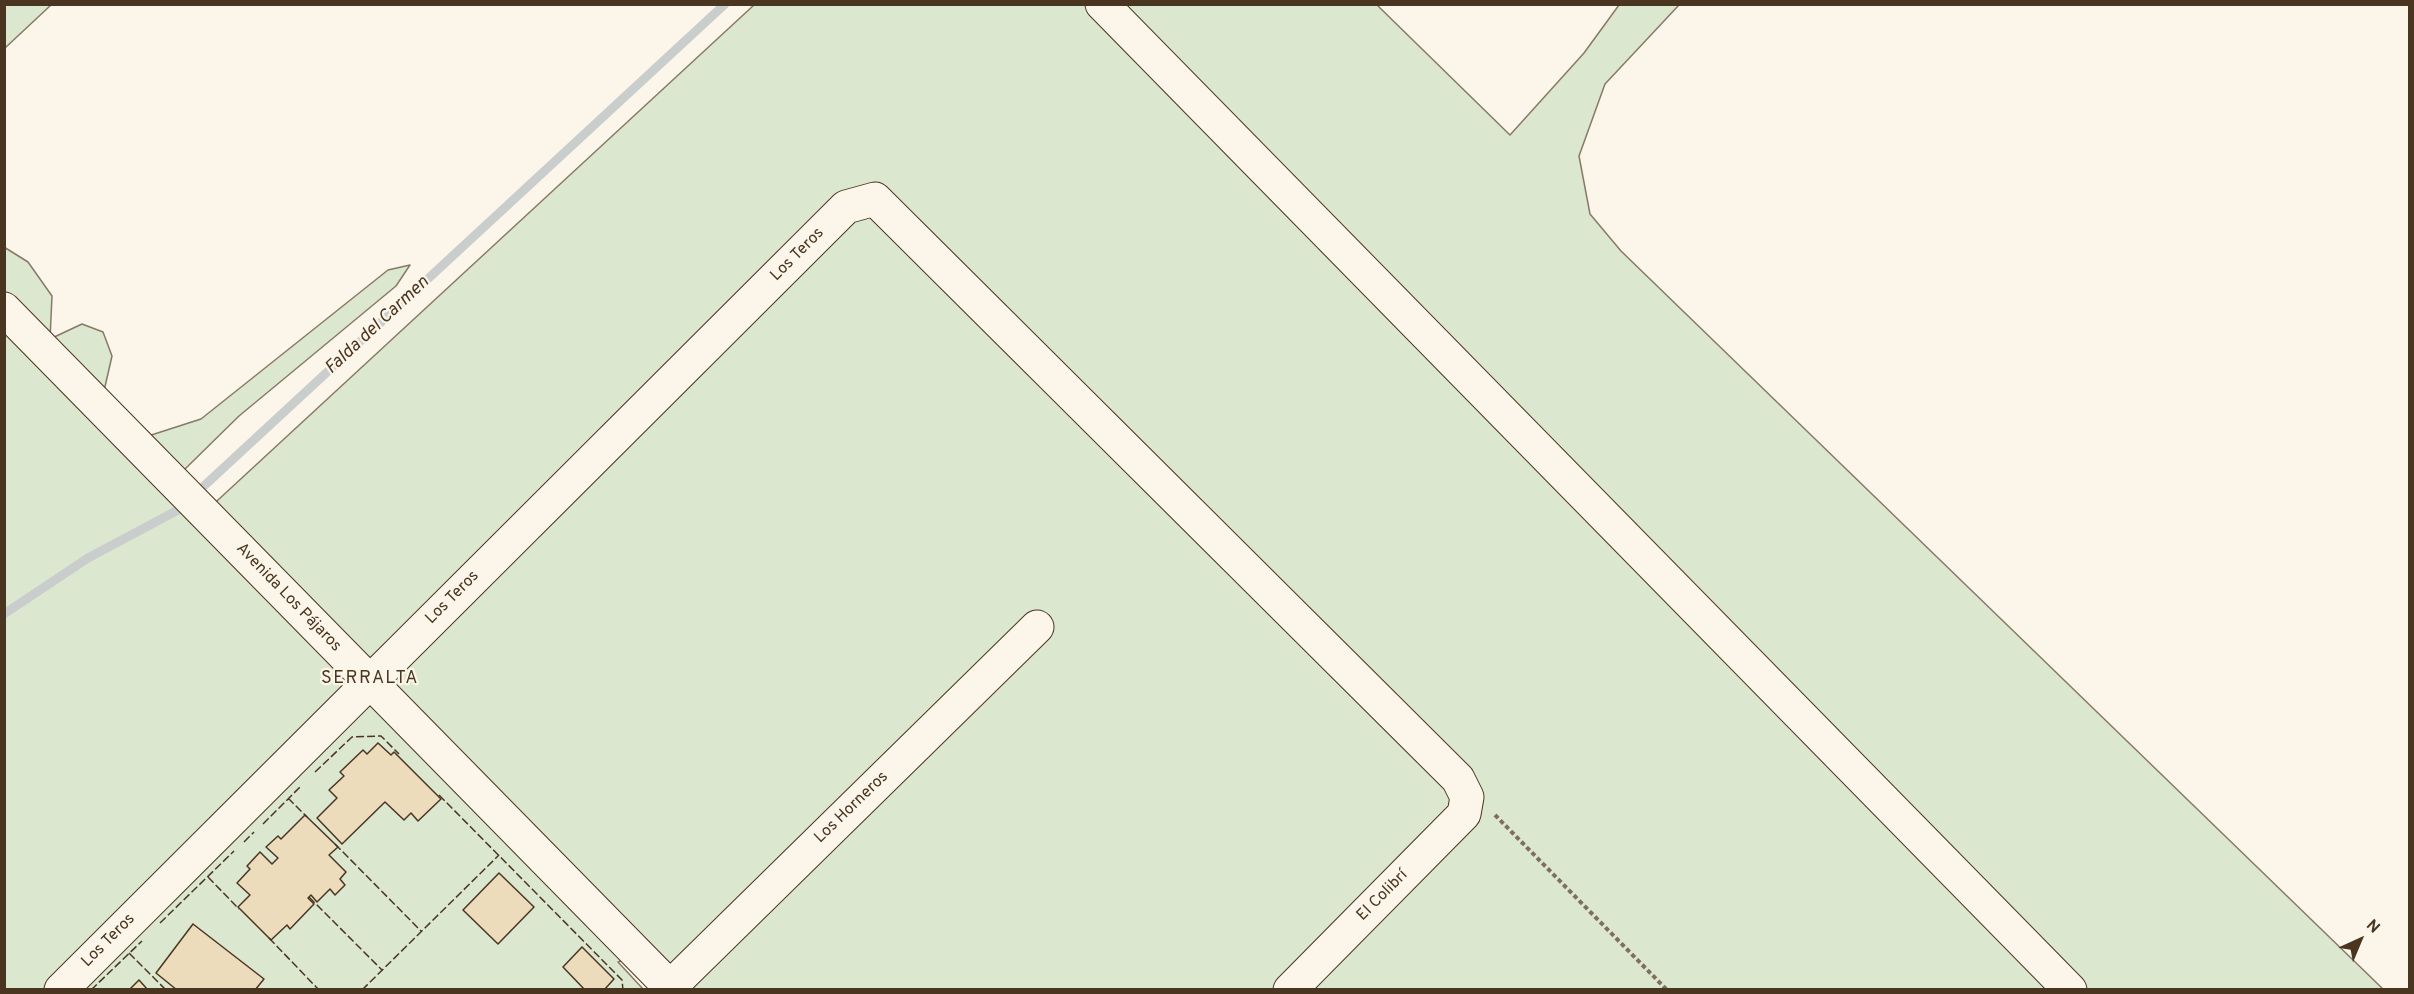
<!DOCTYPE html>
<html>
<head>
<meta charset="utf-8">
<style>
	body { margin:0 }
	#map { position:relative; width:2414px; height:994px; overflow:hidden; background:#fbf6e9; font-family:Overpass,sans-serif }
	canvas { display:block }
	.frame { position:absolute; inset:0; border:6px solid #4a3520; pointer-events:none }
	.north { position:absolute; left:2330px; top:910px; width:60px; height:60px; -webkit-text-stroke:4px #fbf6e9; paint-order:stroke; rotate:44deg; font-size:16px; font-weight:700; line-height:24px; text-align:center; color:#4a3520 }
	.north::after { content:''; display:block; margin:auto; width:21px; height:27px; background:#4a3520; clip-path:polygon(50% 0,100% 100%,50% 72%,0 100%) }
</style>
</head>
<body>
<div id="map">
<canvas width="2414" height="994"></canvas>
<div class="frame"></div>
<div class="north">N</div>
</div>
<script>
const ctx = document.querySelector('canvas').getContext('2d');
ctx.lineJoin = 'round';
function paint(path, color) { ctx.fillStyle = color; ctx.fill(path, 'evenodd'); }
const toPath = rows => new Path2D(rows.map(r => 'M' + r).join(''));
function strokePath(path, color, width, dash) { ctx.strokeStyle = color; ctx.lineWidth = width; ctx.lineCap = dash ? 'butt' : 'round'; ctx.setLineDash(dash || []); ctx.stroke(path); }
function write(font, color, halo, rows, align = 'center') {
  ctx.font = font + ' Overpass,sans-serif'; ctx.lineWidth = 4.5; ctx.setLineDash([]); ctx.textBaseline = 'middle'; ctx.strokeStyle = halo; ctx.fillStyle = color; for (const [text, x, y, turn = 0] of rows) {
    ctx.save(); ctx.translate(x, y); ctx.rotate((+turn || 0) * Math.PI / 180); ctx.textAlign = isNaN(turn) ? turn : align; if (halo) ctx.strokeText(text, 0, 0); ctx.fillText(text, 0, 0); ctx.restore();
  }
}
const green = toPath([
	[5,4,51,4,51,5,5,48,5,4],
	[754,5,1377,5,1510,135,1584,53,1619,5,1679,5,1605,84,1579,156,1590,214,1621,251,2383,989,673,990,639,955,618,962,643,989,5,989,4,247,28,262,52,296,50,339,82,324,103,332,112,356,104,391,142,438,201,419,388,270,410,265,396,286,239,416,185,469,176,500,205,512,754,5]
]);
const stream = toPath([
	[4,614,88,558,178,510,725,4]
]);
const building = toPath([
	[378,743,391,755,394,752,441,799,418,821,411,813,404,820,385,802,342,844,317,818,337,798,329,790,344,776,340,772,363,750,367,754,378,743],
	[305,815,338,847,329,855,346,872,340,879,345,885,335,895,330,889,317,902,311,895,308,898,314,904,290,929,287,925,271,940,238,907,250,895,237,883,250,869,247,866,260,852,272,864,278,858,266,847,278,836,281,839,305,815],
	[499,873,534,907,498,944,463,910,499,873],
	[193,924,264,979,255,990,177,990,156,973,193,924],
	[582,947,614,979,604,990,585,990,563,967,582,947],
	[139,980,148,990,129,990,139,980]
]);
const path = toPath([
	[1495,815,1667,990]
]);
const minor = toPath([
	[1102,4,2070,990],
	[4,309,673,990],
	[61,990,846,207,875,199,1458,779,1467,797,1464,814,1290,990],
	[667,990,1037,627]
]);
const fence = toPath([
	[315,772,352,737,381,736,399,754],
	[439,795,622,980,623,990],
	[288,798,307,817],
	[263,824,300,787],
	[244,842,254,832],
	[335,844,421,931],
	[208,877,239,909],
	[309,897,382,970],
	[160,923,234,851],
	[269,938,319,990],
	[129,953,166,990],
	[91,990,142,941],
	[362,990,499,855]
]);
const streetNames = [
	["Los Teros",798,255,-45],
	["Avenida Los Pájaros",288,598,46],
	["Los Teros",453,598,-45],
	["Los Horneros",852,808,-44],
	["El Colibrí",1383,896,-45],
	["Los Teros",109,941,-45]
];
const waterNames = [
	["Falda del Carmen",378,326,-43]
];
const neighbourhoodNames = [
	["SERRALTA",370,679]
];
paint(green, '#dce7d0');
strokePath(green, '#887966', 1.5);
strokePath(stream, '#c9cecd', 9);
paint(building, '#ecdcbc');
strokePath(building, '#4a3520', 1.5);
strokePath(minor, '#4a3520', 35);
strokePath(path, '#7f6f5c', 4, [4.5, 3]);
strokePath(minor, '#fbf6e9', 33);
strokePath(fence, '#4a3520', 1.5, [8, 3]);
write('16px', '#4a3520', '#fbf6e9', streetNames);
write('italic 18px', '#4a3520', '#fbf6e9', waterNames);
ctx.letterSpacing = '1.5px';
write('18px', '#4a3520', '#fbf6e9', neighbourhoodNames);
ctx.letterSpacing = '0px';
</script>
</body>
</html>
